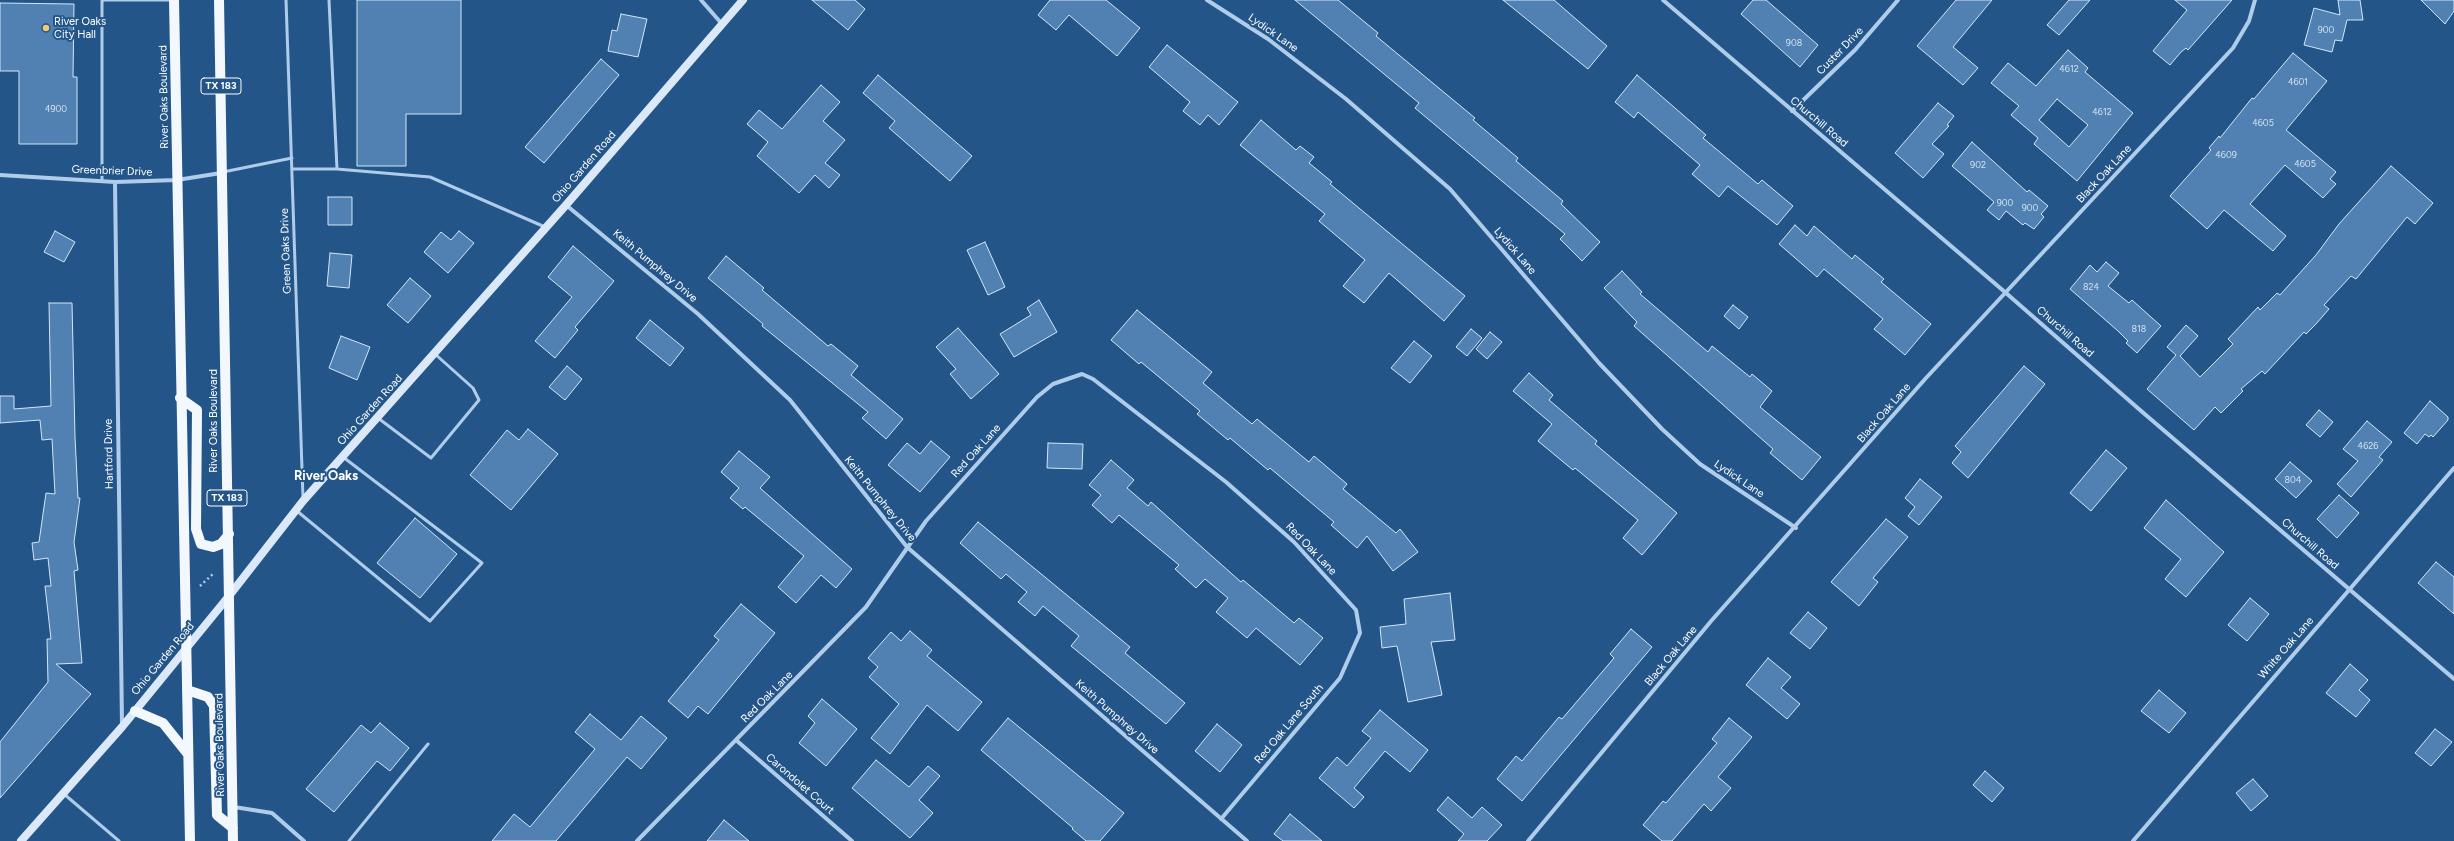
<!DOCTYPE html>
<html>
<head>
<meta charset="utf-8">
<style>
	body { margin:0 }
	canvas { display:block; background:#235589 }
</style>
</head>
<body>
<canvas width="2454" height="841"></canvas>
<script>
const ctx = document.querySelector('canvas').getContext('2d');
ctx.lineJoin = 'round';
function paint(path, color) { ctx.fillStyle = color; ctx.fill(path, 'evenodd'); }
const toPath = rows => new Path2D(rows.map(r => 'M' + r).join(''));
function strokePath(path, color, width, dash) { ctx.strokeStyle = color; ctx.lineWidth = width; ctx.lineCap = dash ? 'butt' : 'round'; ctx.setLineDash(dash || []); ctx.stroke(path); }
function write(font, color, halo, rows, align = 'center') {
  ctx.font = font + ' Figtree,sans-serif'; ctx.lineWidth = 4; ctx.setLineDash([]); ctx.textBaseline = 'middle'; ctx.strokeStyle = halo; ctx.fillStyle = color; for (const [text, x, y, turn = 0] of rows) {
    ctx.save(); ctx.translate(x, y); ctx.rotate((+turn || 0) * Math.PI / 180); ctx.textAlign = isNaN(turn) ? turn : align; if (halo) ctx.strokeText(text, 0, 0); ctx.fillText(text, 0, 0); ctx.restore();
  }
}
const building = toPath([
	[357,0,461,0,461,114,406,114,406,166,357,166,357,0],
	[812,0,855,0,865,9,848,30,812,0],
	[1050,0,1106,0,1140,28,1117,56,1069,15,1056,30,1038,15,1050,0],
	[1295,0,1338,0,1378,33,1376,36,1475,118,1473,120,1518,158,1516,161,1563,201,1561,204,1600,242,1582,261,1560,239,1565,234,1415,108,1419,103,1295,0],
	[1503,0,1554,0,1607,46,1588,69,1503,0],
	[1753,0,1766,0,1818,45,1800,67,1741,14,1753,0],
	[1956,0,1992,0,1953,47,1978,68,1963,85,1917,46,1956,0],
	[2069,0,2090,0,2059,35,2047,25,2069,0],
	[2175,0,2232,0,2188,50,2186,48,2181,52,2170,65,2153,51,2187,10,2175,0],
	[2338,0,2360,0,2363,20,2347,20,2342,41,2335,40,2332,52,2304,45,2314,8,2340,15,2338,0],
	[2421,0,2454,0,2454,11,2445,24,2421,0],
	[0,3,74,4,73,77,77,77,77,144,19,144,19,71,0,71,0,3],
	[621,14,647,19,638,57,608,51,612,30,617,31,621,14],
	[1167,45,1238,102,1219,125,1208,115,1200,125,1183,111,1190,102,1149,67,1167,45],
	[2068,50,2088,68,2085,72,2133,113,2077,181,2034,144,2038,138,2011,115,2019,106,1991,83,2008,63,2036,86,2068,50],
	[2057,99,2088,125,2069,147,2039,120,2057,99],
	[2293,53,2327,81,2286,130,2336,172,2330,179,2336,184,2323,198,2285,165,2250,204,2286,236,2273,251,2224,210,2207,229,2170,196,2211,150,2209,148,2219,136,2220,138,2252,98,2254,99,2293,53],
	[601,59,619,75,544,163,525,147,601,59],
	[878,75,972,156,950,181,889,128,895,121,863,93,878,75],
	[1637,75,1706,135,1703,138,1758,184,1762,180,1793,206,1777,225,1728,186,1719,197,1692,174,1700,165,1638,112,1634,118,1615,102,1637,75],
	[821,85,840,102,823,121,845,140,825,163,840,175,829,188,815,175,799,193,757,156,768,142,747,124,759,110,782,129,821,85],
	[1938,103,1954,116,1947,125,1949,126,1932,144,1944,154,1923,178,1895,153,1938,103],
	[1261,120,1296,150,1300,146,1314,157,1309,163,1332,182,1330,184,1465,296,1444,321,1389,273,1364,303,1343,286,1365,260,1319,221,1325,214,1240,145,1261,120],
	[1972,142,2027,192,2029,190,2048,206,2041,214,2044,217,2034,229,2025,223,2023,225,2006,211,1999,220,1987,210,1994,202,1952,166,1972,142],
	[2391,166,2433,203,2415,224,2407,217,2356,279,2351,276,2324,305,2329,309,2316,324,2306,334,2304,332,2265,374,2262,371,2241,389,2243,391,2221,413,2215,407,2194,430,2147,389,2176,355,2167,347,2186,325,2198,336,2180,356,2200,377,2233,344,2228,339,2258,307,2260,310,2277,293,2280,295,2316,255,2339,224,2391,166],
	[328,197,352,197,352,225,328,225,328,197],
	[1795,225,1807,236,1814,226,1852,259,1855,255,1884,279,1881,282,1931,324,1905,355,1874,329,1883,319,1824,269,1817,277,1779,244,1795,225],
	[55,231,75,242,64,262,44,252,55,231],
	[459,231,474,243,448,273,424,252,441,232,451,240,459,231],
	[985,242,1005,287,988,295,967,250,985,242],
	[573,246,614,281,575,327,578,330,555,358,535,341,572,297,548,277,573,246],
	[330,253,352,255,349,288,327,286,330,253],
	[726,256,764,288,762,290,828,346,831,344,858,366,851,375,903,419,886,439,862,418,868,412,762,326,763,324,708,278,726,256],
	[2106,262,2119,273,2108,286,2129,303,2132,300,2161,326,2137,353,2126,343,2128,341,2118,331,2070,289,2090,265,2097,272,2106,262],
	[1622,271,1642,292,1640,294,1708,352,1712,346,1750,377,1752,374,1772,391,1760,407,1821,457,1802,480,1770,453,1773,449,1634,326,1637,322,1604,288,1622,271],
	[410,278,431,296,408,323,387,305,410,278],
	[1039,300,1057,332,1014,357,1000,334,1031,315,1027,308,1039,300],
	[49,303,72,303,75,437,78,498,80,498,74,542,78,570,74,571,82,663,56,664,91,694,0,798,0,742,48,682,47,639,51,639,45,586,51,586,48,558,34,560,32,543,39,542,46,493,55,494,52,439,42,440,40,420,0,423,0,396,14,396,14,409,51,406,49,303],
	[1733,305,1748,317,1739,329,1724,316,1733,305],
	[1137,310,1212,372,1203,383,1252,424,1257,419,1309,462,1314,456,1347,484,1343,489,1396,533,1400,529,1418,552,1393,571,1367,536,1357,548,1331,525,1334,522,1270,468,1268,470,1230,438,1228,440,1197,414,1200,411,1141,362,1139,364,1111,340,1137,310],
	[650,320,684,348,670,366,636,338,650,320],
	[958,328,999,374,971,399,950,374,956,369,936,347,958,328],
	[1471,329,1482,338,1467,356,1456,347,1471,329],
	[1490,332,1502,342,1487,359,1476,349,1490,332],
	[341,336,370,347,357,380,329,368,341,336],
	[1414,341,1432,356,1410,383,1391,368,1414,341],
	[567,366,582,379,565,400,549,387,567,366],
	[2024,366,2045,384,1968,478,1952,463,1961,452,1955,446,2024,366],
	[1529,373,1553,395,1549,400,1597,441,1595,444,1677,513,1642,555,1623,538,1638,520,1575,468,1573,470,1538,441,1552,424,1513,391,1529,373],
	[2430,401,2448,417,2448,420,2433,437,2431,435,2429,437,2425,434,2417,444,2404,433,2430,401],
	[2319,410,2333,422,2320,437,2306,425,2319,410],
	[2367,421,2392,442,2379,457,2383,460,2351,497,2337,484,2358,461,2343,449,2367,421],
	[528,429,558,454,511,510,470,475,507,430,519,440,528,429],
	[931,441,950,457,920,492,888,465,907,443,920,454,931,441],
	[1048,443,1083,444,1082,469,1047,468,1048,443],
	[2106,450,2127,468,2091,511,2070,493,2106,450],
	[739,451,770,477,760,488,852,569,836,588,821,575,796,603,778,587,804,556,745,507,743,509,730,498,739,488,721,472,739,451],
	[1111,460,1134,480,1127,488,1148,506,1151,502,1241,582,1243,580,1294,623,1299,618,1323,638,1300,665,1256,628,1247,638,1216,612,1228,598,1205,579,1196,588,1175,569,1179,565,1119,515,1112,523,1092,505,1101,495,1089,485,1111,460],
	[2290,462,2312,481,2296,498,2275,479,2290,462],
	[1920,479,1942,497,1919,525,1908,516,1915,507,1905,498,1920,479],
	[2339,495,2359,513,2337,538,2317,519,2339,495],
	[2166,500,2224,552,2186,597,2165,579,2181,559,2144,528,2166,500],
	[415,518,457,554,420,598,377,563,415,518],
	[1886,519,1908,537,1873,578,1878,582,1859,606,1831,582,1886,519],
	[978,522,1130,647,1125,653,1185,703,1166,724,1071,646,1079,636,1043,606,1035,616,1018,602,1027,592,1006,574,1001,579,960,543,978,522],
	[2436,562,2454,577,2454,614,2418,583,2436,562],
	[1450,593,1455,640,1431,642,1442,695,1408,702,1397,646,1382,648,1380,627,1406,624,1404,599,1450,593],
	[2250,598,2269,614,2247,641,2228,625,2250,598],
	[741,604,775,633,708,714,698,706,688,718,668,701,719,640,714,636,741,604],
	[1808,612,1827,628,1810,649,1790,633,1808,612],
	[1631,629,1652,647,1522,801,1497,779,1516,756,1522,761,1559,717,1562,719,1614,658,1610,654,1631,629],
	[910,631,932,650,927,656,982,702,958,731,927,705,890,754,871,738,899,704,869,677,878,667,868,658,891,632,901,641,910,631],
	[1768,658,1791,677,1781,688,1800,704,1787,719,1746,685,1768,658],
	[2350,664,2368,680,2359,690,2370,700,2356,717,2326,693,2350,664],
	[2159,690,2186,713,2169,733,2141,711,2159,690],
	[822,699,857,729,826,766,799,743,815,723,808,716,822,699],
	[1380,710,1428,750,1410,772,1385,751,1354,788,1364,797,1354,808,1319,778,1337,757,1347,766,1371,738,1362,731,1380,710],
	[590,714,621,740,641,716,667,738,641,769,627,757,556,841,492,841,514,814,530,827,595,749,575,732,590,714],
	[1008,718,1124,813,1100,841,1086,841,1072,829,1073,828,981,750,1008,718],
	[1729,718,1752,737,1718,777,1731,788,1711,811,1704,804,1672,841,1662,841,1643,825,1663,801,1666,803,1717,743,1712,739,1729,718],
	[380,723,409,748,390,771,377,761,334,812,306,789,361,725,371,733,380,723],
	[1217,724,1242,745,1220,772,1195,751,1217,724],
	[2435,729,2452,742,2431,766,2415,753,2435,729],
	[876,760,909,787,928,766,940,776,919,800,933,813,910,838,852,788,876,760],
	[1985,771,2004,788,1992,802,1973,785,1985,771],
	[2253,779,2268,796,2251,811,2236,793,2253,779],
	[1448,797,1472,818,1482,807,1502,825,1487,841,1458,841,1464,834,1437,810,1448,797],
	[1290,814,1322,841,1283,841,1274,834,1290,814],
	[724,820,749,841,707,841,724,820]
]);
const path = toPath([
	[200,586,214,573]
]);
const lane = toPath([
	[102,0,102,181],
	[102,0,172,0],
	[286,0,303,498],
	[329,0,337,169],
	[292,169,337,169,430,177,545,227],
	[223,172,292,158],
	[378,418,431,458,479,400,473,388,435,354],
	[297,511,430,621,482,563,343,457],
	[64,794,119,841],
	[349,841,428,744]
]);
const street = toPath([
	[701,0,722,24],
	[1207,0,1268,39,1346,99,1450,189,1599,363,1662,429,1700,464,1796,528],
	[1663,0,2006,293,2140,410,2454,679],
	[1792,111,1855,50,1898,0],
	[0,175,115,182,177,180,221,173],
	[115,182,122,725],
	[566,205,698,314,790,400,907,547,1247,841],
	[736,740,852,841],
	[234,807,272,813,304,841],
	[637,841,866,607,926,521,1037,397,1053,384,1082,374,1093,379,1226,482,1294,542,1356,610,1360,633,1340,678,1221,819],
	[1528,841,1712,620,1926,378,2233,48,2249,21,2255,0],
	[2133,841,2454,468]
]);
const secondary = toPath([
	[21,841,122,727,229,596,303,501,566,205,743,0]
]);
const primary = toPath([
	[174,0,190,841],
	[219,0,233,841],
	[180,398,197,410,196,529,201,544,213,547,221,544,229,534],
	[187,690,208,697,214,706,217,815,233,828],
	[135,711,163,723,187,753]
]);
const markers = [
	[46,28,4,"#f5c871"]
];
const numberNames = [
	["900",2326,30],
	["908",1794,43],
	["4612",2069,69],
	["4601",2298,82],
	["4900",56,109],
	["4612",2102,112],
	["4605",2263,123],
	["4609",2226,155],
	["4605",2305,164],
	["902",1978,165],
	["900",2005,203],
	["900",2030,208],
	["824",2091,287],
	["818",2139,329],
	["4626",2368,446],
	["804",2293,480]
];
const shields = [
	[221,86,40],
	[227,498,40]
];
const shieldNames = [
	["TX 183",221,86],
	["TX 183",227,498]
];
const poiNames = [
	["River Oaks",54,22],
	["City Hall",54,35]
];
const streetNames = [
	["Lydick Lane",1273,33,35],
	["Custer Drive",1840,51,-46],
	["River Oaks Boulevard",164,97,-91],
	["Churchill Road",1819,122,40],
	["Ohio Garden Road",584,167,-49],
	["Greenbrier Drive",112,171,2],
	["Black Oak Lane",2104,174,-47],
	["Green Oaks Drive",286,251,-92],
	["Lydick Lane",1515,251,49],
	["Keith Pumphrey Drive",655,266,40],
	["Churchill Road",2065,332,41],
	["Ohio Garden Road",370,410,-48],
	["Black Oak Lane",1884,413,-49],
	["River Oaks Boulevard",214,421,-90],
	["Red Oak Lane",976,451,-48],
	["Hartford Drive",109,454,-91],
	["Lydick Lane",1739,479,34],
	["Keith Pumphrey Drive",880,499,51],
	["Churchill Road",2310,544,41],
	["Red Oak Lane",1311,549,46],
	["White Oak Lane",2286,648,-49],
	["Black Oak Lane",1671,656,-50],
	["Ohio Garden Road",163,659,-50],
	["Red Oak Lane",767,697,-45],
	["Keith Pumphrey Drive",1117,717,41],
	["Red Oak Lane South",1289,724,-50],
	["River Oaks Boulevard",220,745,-91],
	["Carondolet Court",800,784,41]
];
const quarterNames = [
	["River Oaks",326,476]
];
paint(building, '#5081b2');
strokePath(building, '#d3e6f7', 1);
strokePath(path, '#afcdea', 2.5, [2, 3]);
strokePath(lane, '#afcdea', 3);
strokePath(street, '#afcdea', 4);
strokePath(secondary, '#dae8f8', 8);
strokePath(primary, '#f3f8fe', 10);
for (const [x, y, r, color] of markers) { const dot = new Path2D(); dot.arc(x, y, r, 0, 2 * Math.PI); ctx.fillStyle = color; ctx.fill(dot); strokePath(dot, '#235589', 1.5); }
write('9px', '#d3e0ec', null, numberNames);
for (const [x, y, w] of shields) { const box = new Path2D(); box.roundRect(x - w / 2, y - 8, w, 16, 3); ctx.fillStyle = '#235589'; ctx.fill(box); strokePath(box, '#fff', 1); }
write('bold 10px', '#fff', null, shieldNames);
write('11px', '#fff', '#235589', poiNames, 'left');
write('11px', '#fff', '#235589', streetNames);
write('bold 13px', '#fff', '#235589', quarterNames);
</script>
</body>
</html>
